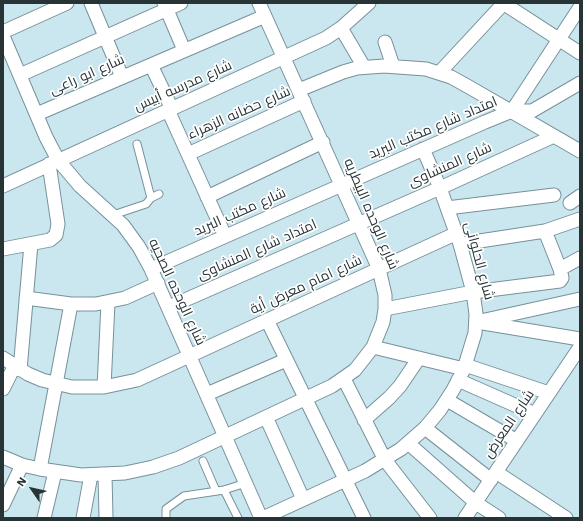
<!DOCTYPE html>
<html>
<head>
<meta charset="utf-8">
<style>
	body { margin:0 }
	#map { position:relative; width:583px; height:521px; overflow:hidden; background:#cae6ef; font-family:"Work Sans",sans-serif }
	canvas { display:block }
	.frame { position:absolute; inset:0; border:4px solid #283336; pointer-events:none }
	.north { position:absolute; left:12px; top:469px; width:40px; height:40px; -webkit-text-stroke:3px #fff; paint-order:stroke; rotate:304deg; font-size:11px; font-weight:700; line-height:16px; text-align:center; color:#283336 }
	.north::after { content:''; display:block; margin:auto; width:14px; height:18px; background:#283336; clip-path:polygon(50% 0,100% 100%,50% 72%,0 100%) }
</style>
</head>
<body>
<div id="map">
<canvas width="583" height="521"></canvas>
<div class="frame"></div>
<div class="north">N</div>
</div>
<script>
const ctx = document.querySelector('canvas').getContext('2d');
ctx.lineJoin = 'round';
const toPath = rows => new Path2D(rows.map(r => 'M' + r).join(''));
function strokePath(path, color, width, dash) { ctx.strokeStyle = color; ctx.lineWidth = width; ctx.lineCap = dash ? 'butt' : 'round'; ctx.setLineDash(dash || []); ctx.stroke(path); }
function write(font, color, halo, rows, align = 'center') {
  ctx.font = font + ' "Work Sans",Cairo,sans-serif'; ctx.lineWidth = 3.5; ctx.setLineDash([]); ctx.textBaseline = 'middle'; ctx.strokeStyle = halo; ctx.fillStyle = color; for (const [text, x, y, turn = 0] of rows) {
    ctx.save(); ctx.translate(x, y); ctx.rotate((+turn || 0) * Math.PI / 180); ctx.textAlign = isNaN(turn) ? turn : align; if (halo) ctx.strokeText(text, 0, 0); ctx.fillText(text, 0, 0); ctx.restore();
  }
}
const service = toPath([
	[137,144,151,198],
	[113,215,146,204,151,198,159,194],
	[203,461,216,491],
	[224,490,238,518],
	[166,518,166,509,184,496,224,490,246,483]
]);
const minor = toPath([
	[91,3,122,77],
	[164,3,184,50],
	[503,3,580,53],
	[341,28,364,67],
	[3,32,67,3],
	[3,36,46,137,58,160,80,186,123,225,139,247,151,269,261,518],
	[385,42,393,66],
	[151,65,172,109],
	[439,73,504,3],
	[20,75,181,3],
	[299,90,343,72,357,68,384,66,426,69,451,77,469,87,580,151],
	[168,110,225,236],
	[512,111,580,7],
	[37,114,265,16],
	[188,154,304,101],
	[3,186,326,38,341,28,369,3],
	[207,197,323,142],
	[570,203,580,196],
	[447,208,554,195],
	[545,231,560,269],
	[460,244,545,231,580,219],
	[3,249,50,240,56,235,58,224,49,164],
	[151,269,485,122,512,111,532,111,580,83],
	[26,298,71,304,96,304,125,298,158,283],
	[169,307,440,188,554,136],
	[385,309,473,292,560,281,562,278,560,269,580,258],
	[267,320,364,518],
	[476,322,580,299],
	[483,323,580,339],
	[373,347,464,369],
	[3,358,28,374,42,380,72,387,104,387,137,380,457,233],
	[465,365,549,393],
	[20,370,31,244],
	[344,379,385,460,430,518],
	[458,380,535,414],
	[104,387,108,303],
	[3,389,14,367],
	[207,394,286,360],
	[447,400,517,441],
	[266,417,303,499],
	[364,420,389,398,400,386,419,358],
	[425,428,491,480],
	[408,443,476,503,499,518],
	[3,457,22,465,40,469,81,475,125,473,153,467,179,458,332,386,355,370,373,347,383,322,385,309,385,295,379,269,259,3],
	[40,469,71,304],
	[496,472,566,518],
	[105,474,106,518],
	[3,505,22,465],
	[44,518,55,472],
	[83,518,91,475],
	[263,518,365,471,401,449,425,428,440,410,453,390,464,369,475,333,476,314,473,292,460,244,440,188,423,149],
	[465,518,580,347]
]);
const streetNames = [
	["شارع ابو راعى",87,75,-24],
	["شارع مدرسه أبيس",183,86,-24],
	["شارع حضانه الزهراء",239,113,-24],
	["امتداد شارع مكتب البريد",433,128,-23],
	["شارع المنشاوى",450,165,-24],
	["شارع مكتب البريد",240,212,-24],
	["شارع الوحده البيطريه",371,214,67],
	["امتداد شارع المنشاوى",257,250,-24],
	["شارع الحلوانى",479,261,75],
	["شارع امام معرض أية",306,285,-25],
	["شارع الوحده الصحيه",177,292,65],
	["شارع المعرض",509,424,-56]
];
strokePath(service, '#77919a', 9);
strokePath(minor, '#77919a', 15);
strokePath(service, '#fff', 7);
strokePath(minor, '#fff', 13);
write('14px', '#283336', '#fff', streetNames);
</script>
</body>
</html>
